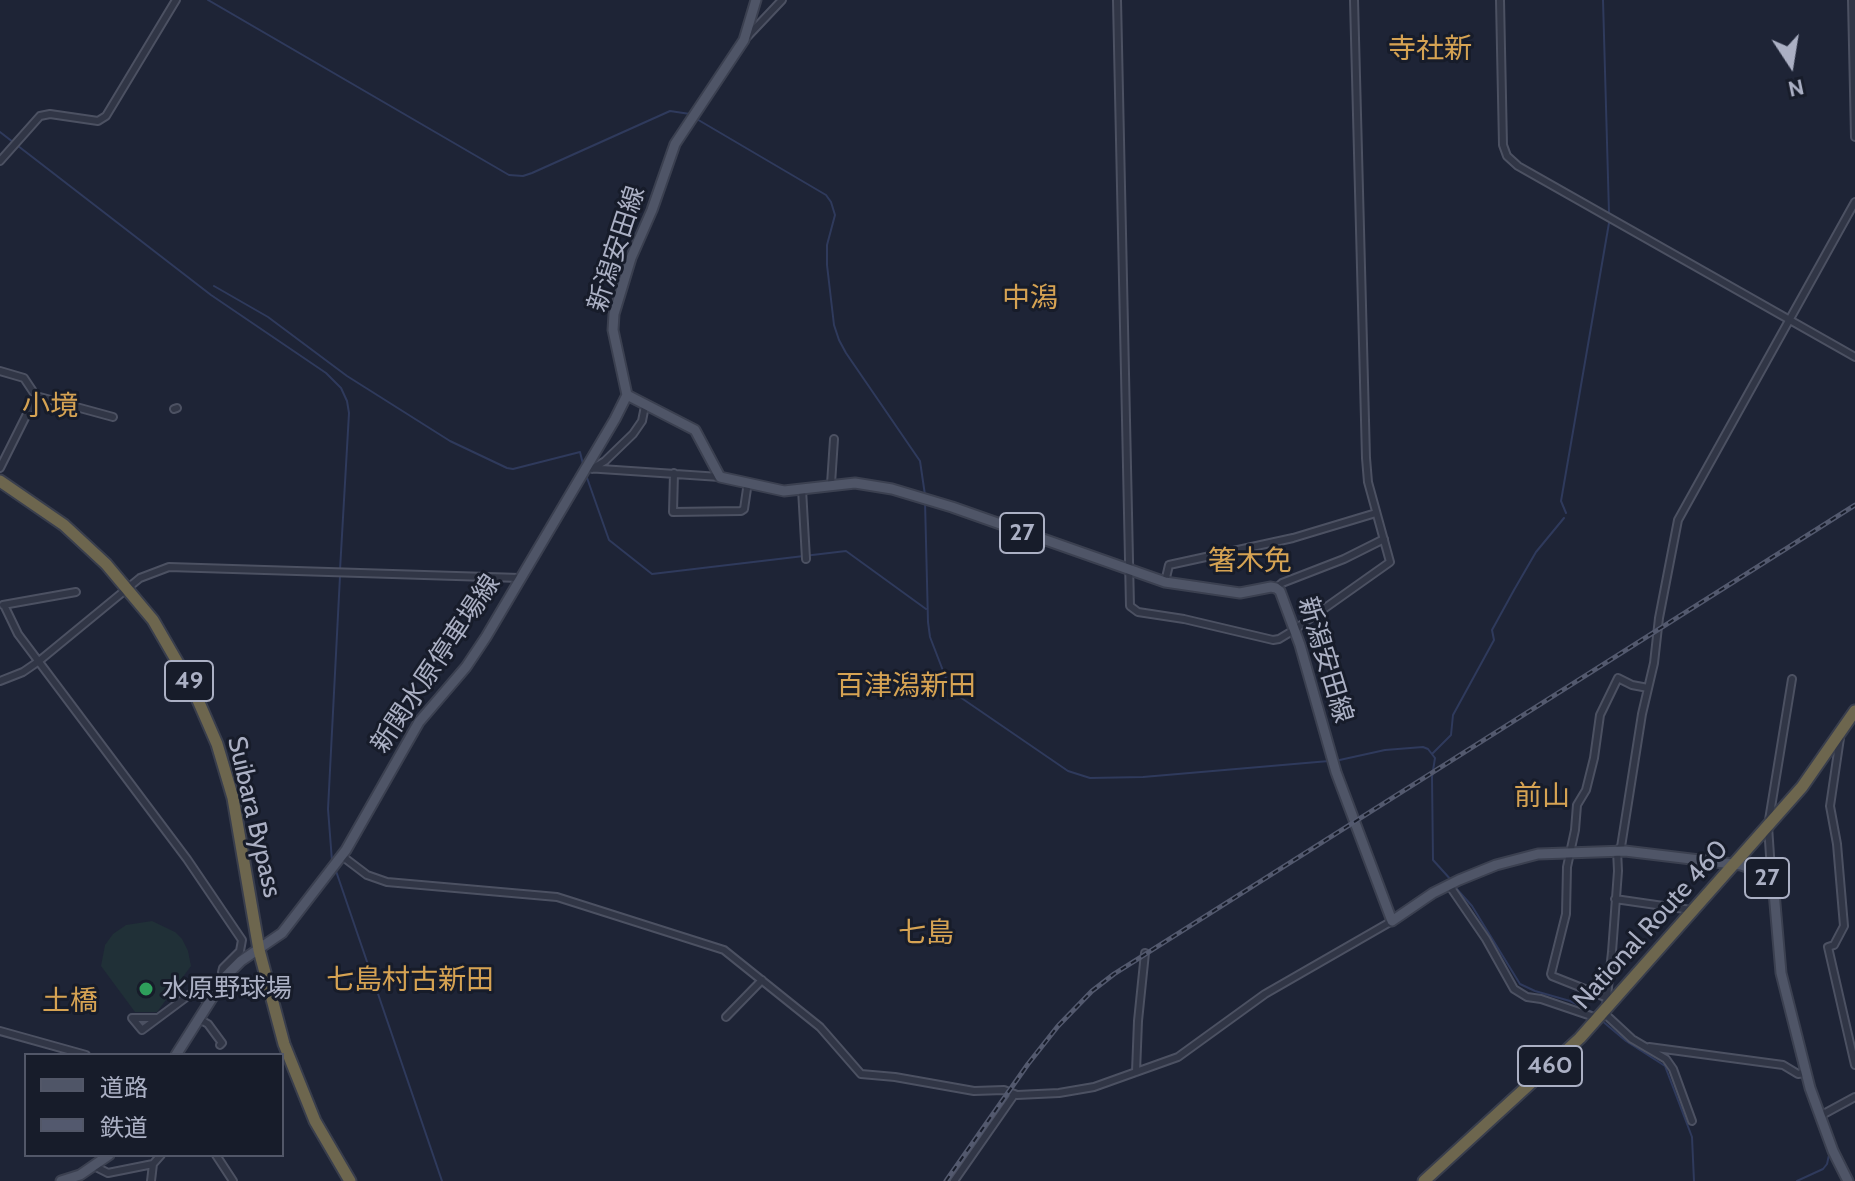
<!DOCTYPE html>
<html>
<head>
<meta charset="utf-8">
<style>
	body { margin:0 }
	#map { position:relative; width:1855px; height:1181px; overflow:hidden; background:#1e2436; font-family:Cabin,"Noto Sans JP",sans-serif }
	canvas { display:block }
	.legend { position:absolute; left:24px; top:1053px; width:260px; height:104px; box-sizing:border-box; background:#171c2a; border:2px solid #525768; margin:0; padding:10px 14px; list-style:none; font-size:24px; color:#abb0c4 }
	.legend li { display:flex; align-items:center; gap:16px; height:40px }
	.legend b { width:40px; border:2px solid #525768 }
	.north { position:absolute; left:1751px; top:24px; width:80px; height:80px; -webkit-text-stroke:6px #171c2a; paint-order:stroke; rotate:168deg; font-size:22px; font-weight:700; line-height:32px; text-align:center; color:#abb0c4 }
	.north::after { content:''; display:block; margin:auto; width:28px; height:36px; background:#abb0c4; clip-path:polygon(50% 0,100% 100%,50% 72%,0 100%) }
</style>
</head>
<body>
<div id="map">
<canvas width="1855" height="1181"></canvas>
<ul class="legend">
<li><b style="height:10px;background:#4f5567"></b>道路</li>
<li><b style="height:10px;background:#53596e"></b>鉄道</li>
</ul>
<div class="north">N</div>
</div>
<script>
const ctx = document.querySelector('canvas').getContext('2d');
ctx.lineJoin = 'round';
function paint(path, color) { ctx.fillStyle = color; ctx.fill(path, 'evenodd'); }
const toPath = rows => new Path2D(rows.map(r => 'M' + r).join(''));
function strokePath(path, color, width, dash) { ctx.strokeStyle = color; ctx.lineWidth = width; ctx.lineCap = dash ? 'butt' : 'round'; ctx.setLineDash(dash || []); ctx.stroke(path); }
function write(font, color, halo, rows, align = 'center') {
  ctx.font = font + ' Cabin,"Noto Sans JP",sans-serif'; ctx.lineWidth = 6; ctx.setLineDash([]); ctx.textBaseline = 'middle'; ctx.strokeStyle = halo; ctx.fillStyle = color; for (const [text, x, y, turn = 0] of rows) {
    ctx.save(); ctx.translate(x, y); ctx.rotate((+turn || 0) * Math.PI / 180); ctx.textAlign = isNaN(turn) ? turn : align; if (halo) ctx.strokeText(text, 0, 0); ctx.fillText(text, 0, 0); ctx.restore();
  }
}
const green = toPath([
	[152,921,175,932,182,939,188,951,191,966,157,1012,135,1012,101,966,105,945,113,934,126,925]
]);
const stream = toPath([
	[208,0,509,175,523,176,532,173,670,111,690,114],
	[1603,0,1609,213],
	[695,118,826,195,831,202,835,215,827,245,827,265,834,325,839,340,846,353,920,461,925,495],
	[0,132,211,295,326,373,341,388,347,401,349,413,340,570],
	[214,286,268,317,347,376,450,441,507,468,513,469,580,452,583,464],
	[586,475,609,540,652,574,846,551,926,609],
	[925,501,928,622,930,637,947,681,957,695,1068,771,1090,778,1143,777,1329,761],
	[1566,513,1561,501,1609,223],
	[1433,753,1451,735,1453,715,1494,640,1492,630,1514,590,1536,552,1564,518],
	[1335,761,1385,750,1423,747,1428,749,1435,758,1432,777,1433,860,1452,881],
	[332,861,328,809,340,576],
	[1766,862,1767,867],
	[336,871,442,1181],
	[1455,887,1472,906,1520,984,1535,991,1570,1001,1594,1013],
	[1770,894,1776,973,1802,1077,1829,1155,1827,1164,1823,1169,1797,1181],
	[1601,1020,1626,1041,1665,1066,1692,1137,1694,1181]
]);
const minor = toPath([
	[1117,0,1130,606,1138,612,1184,619,1273,640,1279,639,1294,630,1390,562,1368,482,1366,458,1354,0],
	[1500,0,1503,145,1507,156,1518,166,1855,357],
	[1852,0,1855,137],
	[747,37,782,0],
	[0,161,40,116,50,114,98,121,106,116,176,0],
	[0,371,24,378,36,396,113,417],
	[174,409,177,408],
	[0,468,36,396],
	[586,468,720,477],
	[592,469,605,461,633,434,642,421,645,406],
	[674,473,673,512,741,511,744,509,748,482],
	[831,484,834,439],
	[802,489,806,559],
	[1165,582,1169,565,1293,538,1376,513],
	[1276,588,1282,583,1344,559,1384,539],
	[3,605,76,592],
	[4,605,18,634,187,859,242,940,240,951,223,968,222,972,226,976],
	[0,681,23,672,39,661,140,578,169,567,520,578],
	[1840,738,1830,806,1837,844,1844,926,1834,945,1828,947,1855,1065],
	[342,856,367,875,387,882,557,897,724,950,820,1027,861,1074,895,1077,974,1091,1004,1090,1017,1095,1059,1093,1094,1087,1178,1057,1265,994,1392,921],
	[1449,885,1486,939,1514,989,1527,997,1541,999,1597,1018],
	[1772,885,1768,826,1792,679],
	[1615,899,1691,910],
	[1605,997,1552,976,1551,974,1566,914,1567,867,1575,830,1577,805,1586,790,1594,758,1600,715,1618,678,1632,685,1648,688],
	[726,1017,762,980],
	[158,1018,132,1018,142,1030,193,992,208,1001],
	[199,1019,208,1024,222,1043,220,1045],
	[0,1031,86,1055],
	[1649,1047,1783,1065,1798,1074,1805,1073],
	[1136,1072,1138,1021,1145,953],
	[1820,1116,1855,1097],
	[1692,1121,1673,1069,1666,1059,1632,1039,1605,1014,1612,952,1618,871,1617,850,1621,847,1642,714,1654,663,1659,618,1678,520,1855,202],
	[216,1155,233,1181],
	[94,1166,108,1173,153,1164,161,1155],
	[151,1181,153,1164],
	[954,1181,1014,1095]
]);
const major = toPath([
	[756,0,744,40,675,144,652,210,631,258,614,314,613,330,627,395,695,430,720,477,784,491,855,483,892,489,952,507,1165,582,1240,593,1271,587,1276,588,1280,591,1300,645,1336,772,1392,921,1433,893,1459,880,1496,865,1538,854,1625,851,1741,865,1759,871,1769,880,1774,892,1781,973,1810,1088,1833,1151,1848,1181],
	[176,1055,226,976,241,961,282,933,346,850,419,722,466,667,486,637,615,419,627,395],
	[61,1181,80,1175,109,1155]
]);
const highway = toPath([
	[0,481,64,525,106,564,153,620,194,691,217,744,233,798,259,950,284,1044,315,1121,350,1181],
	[1424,1181,1580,1038,1802,787,1855,711]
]);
const rail = toPath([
	[946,1181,1028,1064,1058,1026,1092,991,1114,974,1855,505]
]);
const markers = [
	[146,989,8,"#2e9e5b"]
];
const shields = [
	[1022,533,44],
	[189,681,48],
	[1767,878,44],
	[1550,1066,64]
];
const shieldNames = [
	["27",1022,533],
	["49",189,681],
	["27",1767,878],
	["460",1550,1066]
];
const streetNames = [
	["新潟安田線",617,249,-72],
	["新潟安田線",1325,660,73],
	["新関水原停車場線",436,664,-56],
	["Suibara Bypass",254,817,77],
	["National Route 460",1651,925,-48]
];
const poiNames = [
	["水原野球場",162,989]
];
const neighbourhoodNames = [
	["寺社新",1430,50],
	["中潟",1030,299],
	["小境",50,407],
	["箸木免",1250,562],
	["百津潟新田",906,687],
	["前山",1542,797],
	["七島",926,934],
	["七島村古新田",410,981],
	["土橋",70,1002]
];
paint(green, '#203037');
strokePath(stream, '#2f3a5c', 2);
strokePath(minor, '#4c5162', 10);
strokePath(major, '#3b4050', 13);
strokePath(highway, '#393e4d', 15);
strokePath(minor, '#313646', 6);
strokePath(major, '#4f5567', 9);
strokePath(highway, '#6d664e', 11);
strokePath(rail, '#53596e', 5);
strokePath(rail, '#171c2a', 2, [6]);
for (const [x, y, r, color] of markers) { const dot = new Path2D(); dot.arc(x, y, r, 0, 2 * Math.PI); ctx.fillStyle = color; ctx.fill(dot); strokePath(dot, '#171c2a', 3); }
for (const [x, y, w] of shields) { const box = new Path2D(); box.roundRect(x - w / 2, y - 20, w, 40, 6); ctx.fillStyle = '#171c2a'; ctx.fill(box); strokePath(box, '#abb0c4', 2); }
write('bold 24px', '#abb0c4', null, shieldNames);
write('26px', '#abb0c4', '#171c2a', streetNames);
write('26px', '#abb0c4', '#171c2a', poiNames, 'left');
write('28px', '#d6a353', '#171c2a', neighbourhoodNames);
</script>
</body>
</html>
